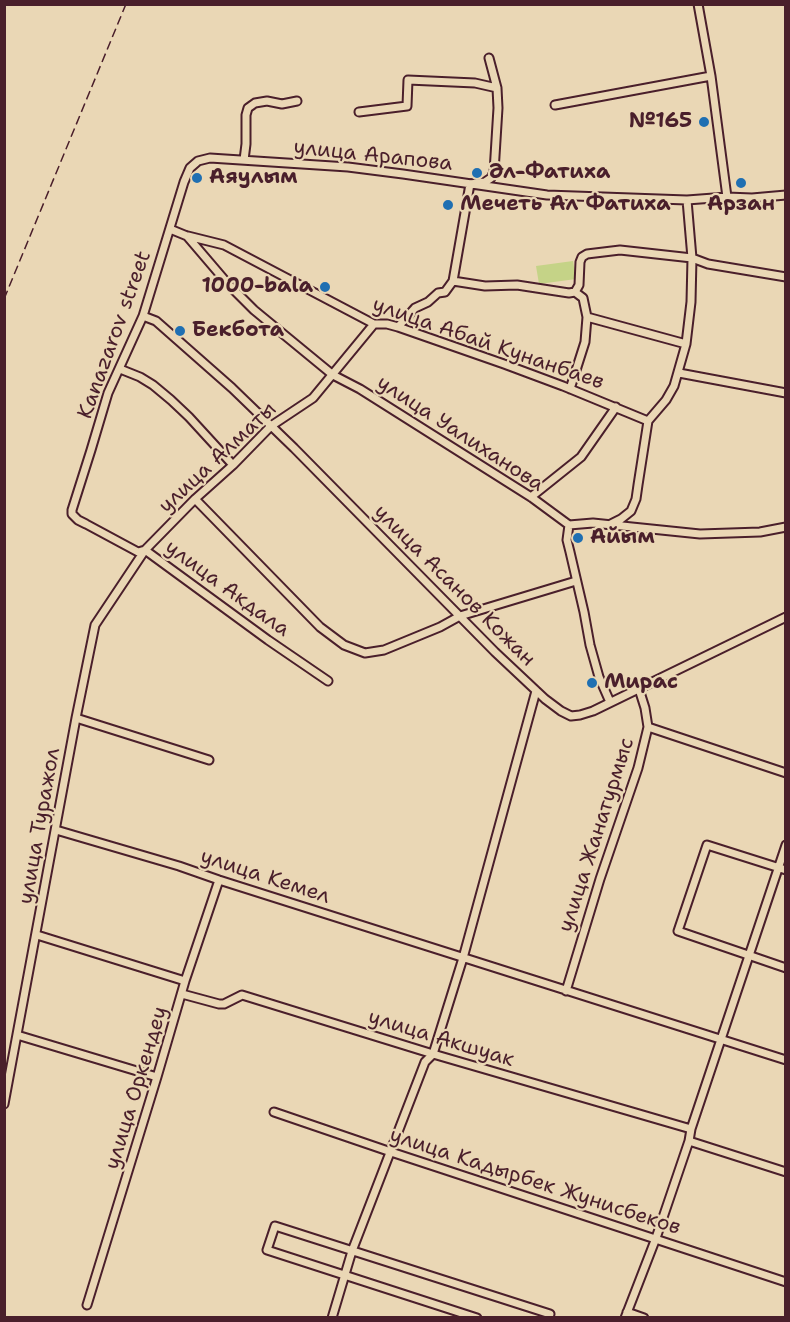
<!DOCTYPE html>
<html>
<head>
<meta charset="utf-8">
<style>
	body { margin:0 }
	#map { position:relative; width:790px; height:1322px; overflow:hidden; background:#ead7b5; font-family:"Shantell Sans",sans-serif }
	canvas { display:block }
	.frame { position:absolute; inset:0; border:6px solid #4a1f2b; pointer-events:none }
</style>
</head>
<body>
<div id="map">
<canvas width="790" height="1322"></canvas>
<div class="frame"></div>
</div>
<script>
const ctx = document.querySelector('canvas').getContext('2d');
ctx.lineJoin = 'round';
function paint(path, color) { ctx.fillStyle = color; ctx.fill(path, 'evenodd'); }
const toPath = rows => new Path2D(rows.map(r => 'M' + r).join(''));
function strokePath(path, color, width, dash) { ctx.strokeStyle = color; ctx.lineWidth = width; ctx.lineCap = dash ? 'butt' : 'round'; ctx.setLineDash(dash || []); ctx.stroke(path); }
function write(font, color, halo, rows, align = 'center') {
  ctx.font = font + ' "Shantell Sans",sans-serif'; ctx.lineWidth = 4.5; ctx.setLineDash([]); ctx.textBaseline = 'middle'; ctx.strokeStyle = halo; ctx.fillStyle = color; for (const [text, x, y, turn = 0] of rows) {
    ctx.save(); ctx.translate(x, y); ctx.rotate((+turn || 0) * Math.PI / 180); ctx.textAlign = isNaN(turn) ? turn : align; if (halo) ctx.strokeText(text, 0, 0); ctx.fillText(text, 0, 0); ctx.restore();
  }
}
const green = toPath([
	[573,261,576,279,539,284,536,266]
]);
const minor = toPath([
	[698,4,711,76,727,197],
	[555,105,711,76],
	[359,112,407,106,408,80,475,83,497,88],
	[244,160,246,144,246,115,248,108,255,103,267,101,282,104,297,101],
	[170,229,187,236,228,284,254,310,333,375,360,389,531,497,569,525,593,523,700,534,760,532,786,527],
	[188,236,224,245,374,324,387,324,398,327,504,364,563,386,648,421],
	[453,281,485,286,517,285,569,293,575,292,579,285,580,262,582,257,587,254,620,250,692,258,708,264,786,277],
	[143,316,156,321,232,388,294,448,495,652,545,699,561,711,571,716,580,715,593,711,786,617],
	[587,317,686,344],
	[398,327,415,308,428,302,438,293,445,292,453,281,470,184,485,182,491,178,494,172,498,108,497,88,489,58],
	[120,369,140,377,153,385,171,400,189,417,233,465],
	[679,373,786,393],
	[570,389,585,342,587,317,583,298,575,292],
	[531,497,581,457,616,407],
	[195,499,320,627,344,645,365,653,384,650,440,627,460,616,576,581],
	[611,524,621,519,631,511,636,499,638,485,648,421,666,400,674,386,686,344,691,302,692,258,687,200],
	[569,525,567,540,570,552,584,612,590,645,599,677,610,702],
	[328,681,268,640,145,550,138,552,86,524,78,520,72,514,72,510,91,450,108,393,143,316,184,182,190,168,198,161,210,158,348,167,403,174,547,195,687,200,727,197,752,198,786,195],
	[76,718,209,760],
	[648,727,786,773],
	[56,830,179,866,219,880,786,1060],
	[786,870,707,845,678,931,786,968],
	[37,935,185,981],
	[566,991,600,879,638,768,648,727,645,708,639,689],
	[182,994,219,1004,224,1004,242,995,433,1054,691,1129],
	[17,1035,157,1077],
	[4,1104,76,718,95,625,145,550,195,499,233,465,271,426,313,398,374,324],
	[274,1112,391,1152,786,1282],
	[689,1141,786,1172],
	[87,1305,157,1077,185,981,219,880],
	[627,1312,644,1318],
	[332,1318,352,1251,425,1062,433,1054,463,958,536,691],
	[477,1318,267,1250,275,1226,550,1314,549,1318],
	[625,1318,656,1238,689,1141,691,1129,786,845]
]);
const rail = toPath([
	[4,299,126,4]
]);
const markers = [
	[704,122,6,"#1f6fb2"],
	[477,173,6,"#1f6fb2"],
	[197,178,6,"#1f6fb2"],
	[741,183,6,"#1f6fb2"],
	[448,205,6,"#1f6fb2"],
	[325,287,6,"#1f6fb2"],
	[180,331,6,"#1f6fb2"],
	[578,538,6,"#1f6fb2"],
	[592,683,6,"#1f6fb2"]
];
const poiNames = [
	["№165",692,122,"right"],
	["Әл-Фатиха",489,173],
	["Аяулым",209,178],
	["Мечеть Ал Фатиха",460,205],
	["Арзан",741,205,"center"],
	["1000-bala",313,287,"right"],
	["Бекбота",192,331],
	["Айым",590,538],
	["Мирас",604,683]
];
const streetNames = [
	["улица Арапова",373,156,6],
	["Kanazarov street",115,335,-70],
	["улица Абай Кунанбаев",488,344,19],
	["улица Уалиханова",460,434,33],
	["улица Алматы",218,458,-43],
	["улица Асанов Кожан",454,586,45],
	["улица Акдала",227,589,36],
	["улица Туражол",40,826,-80],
	["улица Жанатурмыс",597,835,-72],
	["улица Кемел",265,877,18],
	["улица Акшуак",441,1039,17],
	["улица Оркендеу",137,1088,-73],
	["улица Кадырбек Жунисбеков",535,1182,18]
];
paint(green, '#c5d387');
strokePath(minor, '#4a1f2b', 11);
strokePath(minor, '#ead7b5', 7);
strokePath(rail, '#4a1f2b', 1.5, [9, 4.5]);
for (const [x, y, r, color] of markers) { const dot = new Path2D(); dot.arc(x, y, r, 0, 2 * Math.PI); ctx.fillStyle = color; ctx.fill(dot); strokePath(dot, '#ead7b5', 2); }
write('bold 21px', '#4a1f2b', '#ead7b5', poiNames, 'left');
write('21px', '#4a1f2b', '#ead7b5', streetNames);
</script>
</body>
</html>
